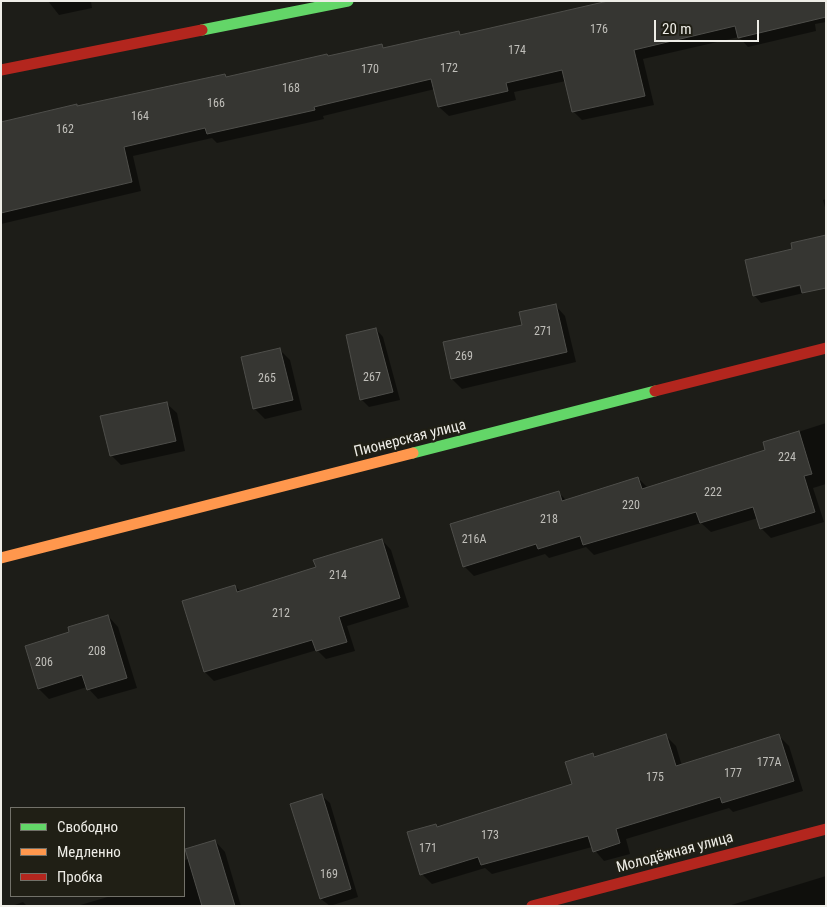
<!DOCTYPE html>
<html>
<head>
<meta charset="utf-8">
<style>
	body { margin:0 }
	#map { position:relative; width:827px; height:907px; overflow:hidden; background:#1d1d18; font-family:"Roboto Condensed",sans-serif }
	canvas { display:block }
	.frame { position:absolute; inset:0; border:2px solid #eeede7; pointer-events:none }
	.legend { position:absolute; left:10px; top:807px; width:175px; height:90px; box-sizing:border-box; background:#201f15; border:1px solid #727169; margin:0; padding:6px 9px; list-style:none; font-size:15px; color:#eeede7 }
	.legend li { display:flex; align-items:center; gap:10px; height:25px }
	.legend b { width:25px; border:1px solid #727169 }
	.scale { position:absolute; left:654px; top:20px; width:105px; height:22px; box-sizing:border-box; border:2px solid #eeede7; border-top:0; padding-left:6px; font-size:15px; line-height:18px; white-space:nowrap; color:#eeede7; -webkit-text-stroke:4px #201f15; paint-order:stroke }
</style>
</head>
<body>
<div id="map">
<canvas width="827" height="907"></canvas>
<div class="frame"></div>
<ul class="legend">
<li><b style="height:6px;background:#63d668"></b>Свободно</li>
<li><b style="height:6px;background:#ff974d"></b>Медленно</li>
<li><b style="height:6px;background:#b3261e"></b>Пробка</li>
</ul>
<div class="scale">20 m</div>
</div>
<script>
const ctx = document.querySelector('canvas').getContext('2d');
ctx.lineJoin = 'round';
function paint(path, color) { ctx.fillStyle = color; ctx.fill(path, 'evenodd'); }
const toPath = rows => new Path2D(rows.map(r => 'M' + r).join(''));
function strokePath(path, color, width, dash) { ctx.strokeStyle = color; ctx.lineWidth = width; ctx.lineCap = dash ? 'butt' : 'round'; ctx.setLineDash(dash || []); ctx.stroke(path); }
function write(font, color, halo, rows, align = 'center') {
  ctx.font = font + ' "Roboto Condensed",sans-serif'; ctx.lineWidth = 4.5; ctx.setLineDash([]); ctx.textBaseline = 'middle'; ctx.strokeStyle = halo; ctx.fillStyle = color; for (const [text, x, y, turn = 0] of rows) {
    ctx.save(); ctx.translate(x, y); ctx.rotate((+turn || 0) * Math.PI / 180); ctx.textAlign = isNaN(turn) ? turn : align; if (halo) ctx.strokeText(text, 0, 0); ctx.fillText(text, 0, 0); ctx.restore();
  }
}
const shadow = toPath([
	[48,1,91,1,92,8,59,15],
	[826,1,826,22,815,24,816,31,748,47,739,37,643,59,654,105,582,120,573,111,566,81,514,92,516,100,449,116,439,107,435,89,323,116,324,119,289,127,217,143,212,138,133,156,141,191,1,224,1,120,4,123,225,76,227,78,382,46,385,49,459,33,462,36],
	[826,199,826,211,823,200],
	[793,250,757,296,823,281,825,288,761,303,754,295],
	[555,305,565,316,576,362,462,389,452,379,444,343,524,326],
	[376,329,383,337,400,400,369,407,361,399],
	[280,350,290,360,302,410,265,419,254,408],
	[166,403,177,413,185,451,121,465,111,455],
	[826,423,826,484,813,488,824,522,771,538,761,528,758,518,711,532,701,523,594,555,586,547,549,558,545,554,474,576,464,566,559,493,567,501,638,478,648,488,767,451,764,443],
	[382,540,391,550,409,607,347,626,355,651,326,659,317,650,214,681,205,672,184,602,235,586,241,592,317,568],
	[108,616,118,627,137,688,98,699,87,687,49,699,39,689,71,633],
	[666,736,676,746,682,766,779,736,789,746,803,791,733,812,729,808,626,839,630,854,604,861,592,847,492,874,485,868,432,884,422,874,436,825,438,828,573,785,593,754,596,758],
	[322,796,330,803,358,897,330,906,321,899],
	[215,841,225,852,241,906,77,906,111,896,184,896,184,861],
	[826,876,826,906,728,906],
	[23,902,27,906,12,906]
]);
const building = toPath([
	[608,1,826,1,826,17,738,38,735,26,634,50,645,96,572,112,562,70,506,83,508,91,438,107,431,79,314,107,315,110,207,134,205,128,124,147,132,182,1,213,1,122,77,104,77,106,225,74,226,77,327,54,328,56,382,44,383,48,459,31,460,35,608,1],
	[826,235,826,288,802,293,800,285,753,296,745,260,792,249,791,243,826,235],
	[556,304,567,352,451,379,443,342,522,325,519,312,556,304],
	[376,328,393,392,360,400,346,335,376,328],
	[280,348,293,400,253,409,241,357,280,348],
	[167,402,176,441,110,456,100,416,167,402],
	[799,431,812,474,804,476,815,512,760,529,753,507,700,523,696,512,583,545,580,536,538,549,536,544,463,567,450,524,559,491,562,501,638,477,642,489,765,450,763,442,799,431],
	[382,539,400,598,339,617,347,642,316,651,312,640,204,672,182,601,235,585,237,592,316,567,313,560,382,539],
	[108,615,127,678,87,690,82,675,38,689,25,646,69,632,68,627,108,615],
	[666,734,676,766,779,734,794,781,722,803,720,797,616,829,620,843,593,852,588,836,481,865,478,857,420,875,407,832,436,824,437,827,572,784,565,762,593,753,594,757,666,734],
	[322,794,351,889,320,899,290,804,322,794],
	[215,840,235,906,202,906,185,849,215,840]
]);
const fast = toPath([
	[202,30,348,1],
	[413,453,655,391]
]);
const slow = toPath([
	[1,558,413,453]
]);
const jam = toPath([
	[1,70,202,30],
	[655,391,826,348],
	[532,906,826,829]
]);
const numberNames = [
	["176",599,30],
	["174",517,51],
	["172",449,69],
	["170",370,70],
	["168",291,89],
	["166",216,104],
	["164",140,117],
	["162",65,130],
	["271",543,332],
	["269",464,357],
	["267",372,378],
	["265",267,379],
	["224",787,458],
	["222",713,493],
	["220",631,506],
	["218",549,520],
	["216А",474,540],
	["214",338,576],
	["212",281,614],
	["208",97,652],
	["206",44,663],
	["177А",769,763],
	["177",733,774],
	["175",655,778],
	["173",490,836],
	["171",428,849],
	["169",329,875]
];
const streetNames = [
	["Пионерская улица",410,439,-14],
	["Молодёжная улица",675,853,-15]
];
paint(shadow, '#0007');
paint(building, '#363632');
strokePath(building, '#4e4e4a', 1);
strokePath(fast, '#63d668', 11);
strokePath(slow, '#ff974d', 11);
strokePath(jam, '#b3261e', 11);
write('12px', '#c0bfba', null, numberNames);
write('15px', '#eeede7', '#201f15', streetNames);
</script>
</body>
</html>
